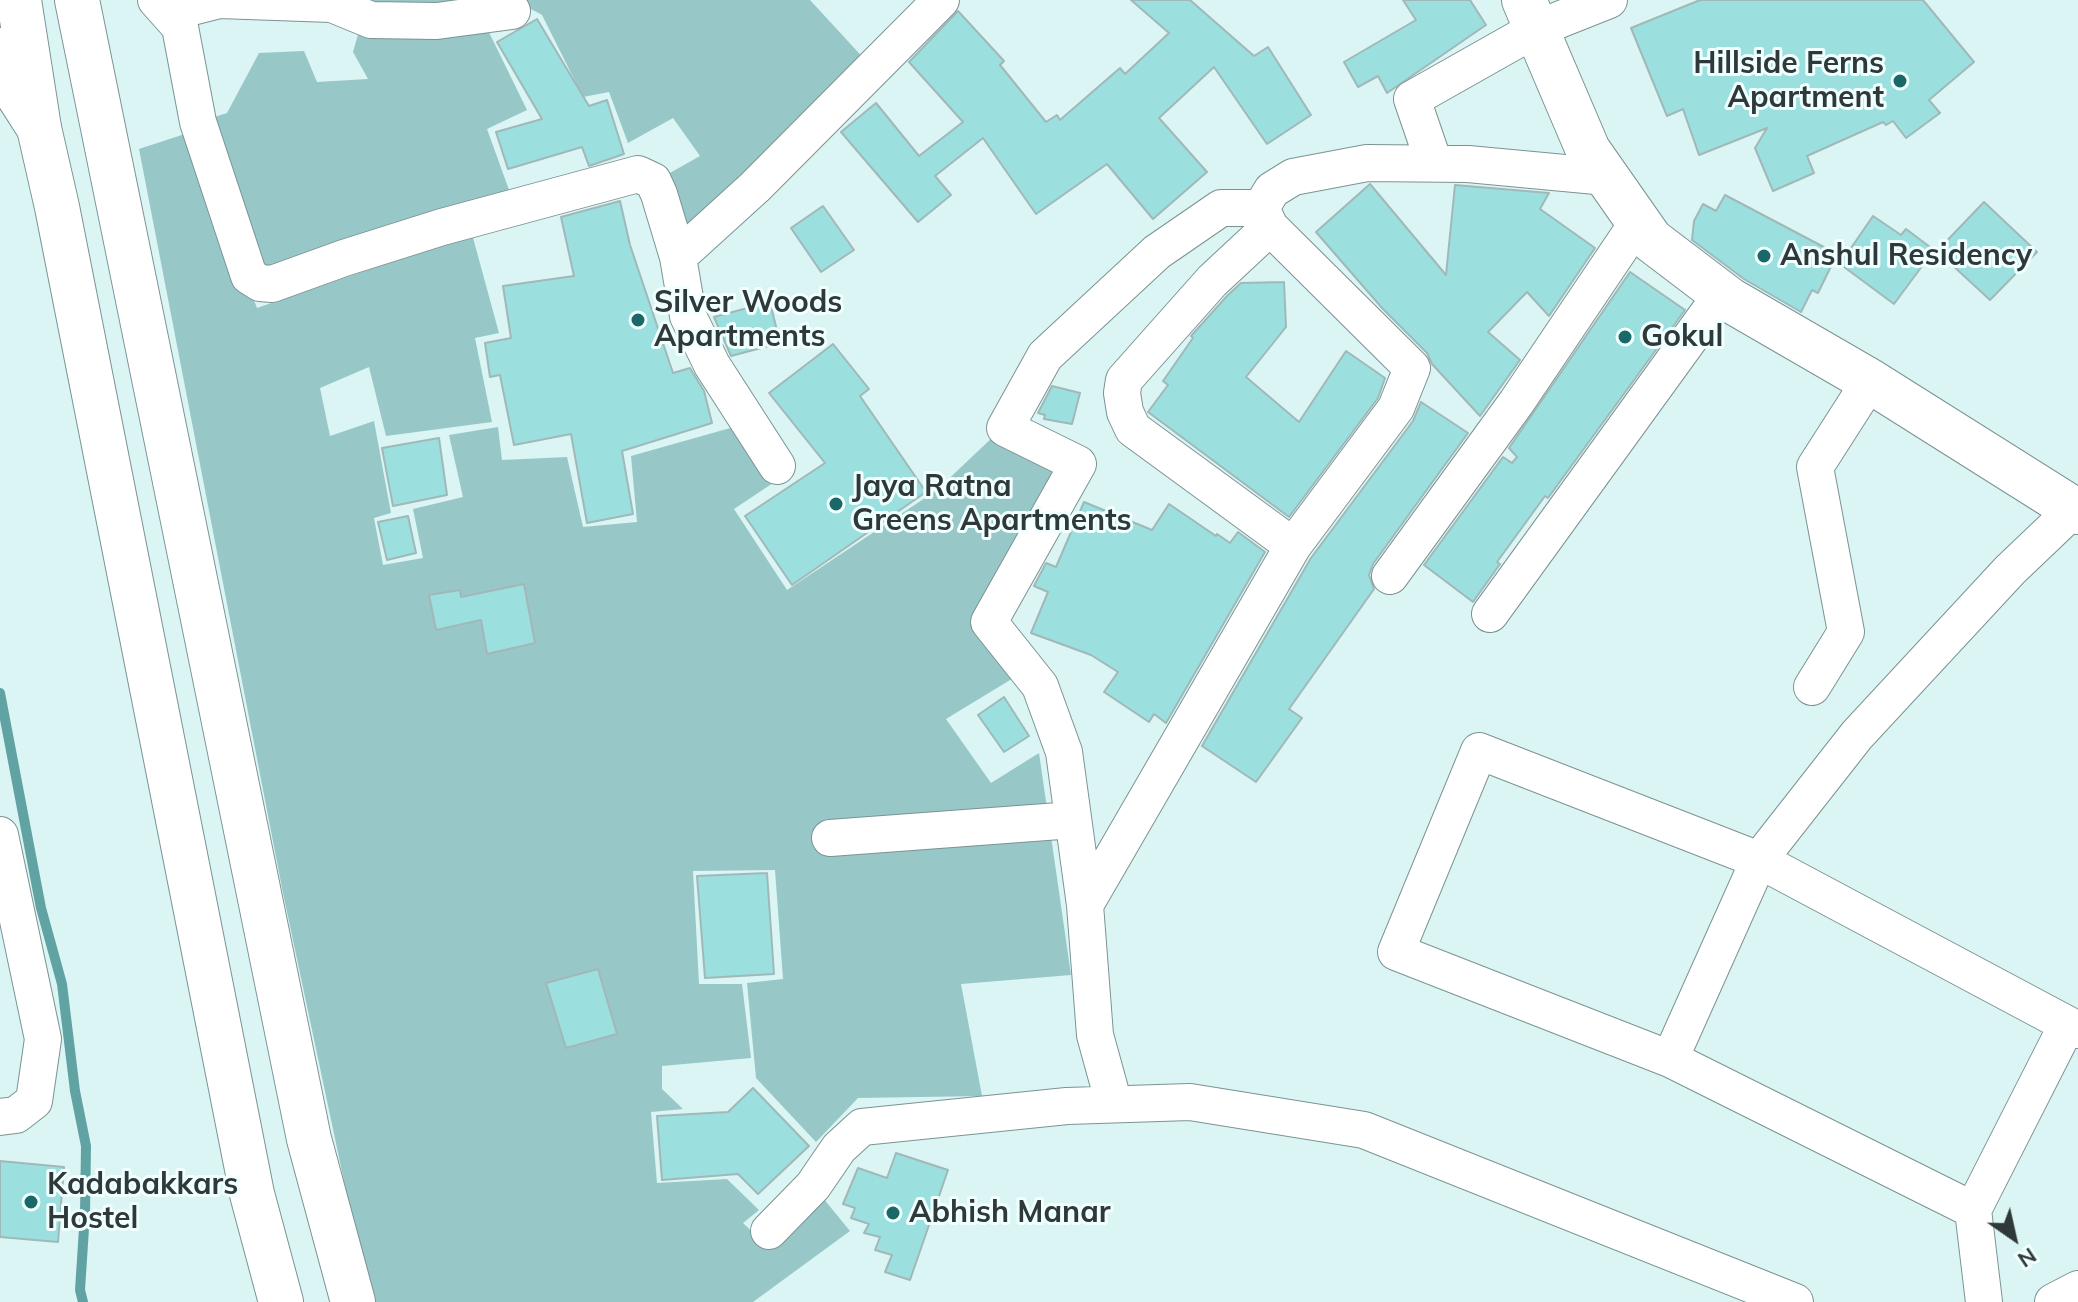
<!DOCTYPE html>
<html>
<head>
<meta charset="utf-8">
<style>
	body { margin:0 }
	#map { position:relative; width:2078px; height:1302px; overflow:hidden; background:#dbf4f4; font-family:Mulish,sans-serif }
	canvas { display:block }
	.north { position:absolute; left:1974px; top:1198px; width:80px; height:80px; -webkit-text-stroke:6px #f0ffff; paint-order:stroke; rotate:146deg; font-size:22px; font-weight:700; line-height:32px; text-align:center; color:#303939 }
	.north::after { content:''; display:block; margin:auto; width:28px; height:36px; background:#303939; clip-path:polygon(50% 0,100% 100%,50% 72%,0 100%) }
</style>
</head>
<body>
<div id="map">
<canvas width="2078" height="1302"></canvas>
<div class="north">N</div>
</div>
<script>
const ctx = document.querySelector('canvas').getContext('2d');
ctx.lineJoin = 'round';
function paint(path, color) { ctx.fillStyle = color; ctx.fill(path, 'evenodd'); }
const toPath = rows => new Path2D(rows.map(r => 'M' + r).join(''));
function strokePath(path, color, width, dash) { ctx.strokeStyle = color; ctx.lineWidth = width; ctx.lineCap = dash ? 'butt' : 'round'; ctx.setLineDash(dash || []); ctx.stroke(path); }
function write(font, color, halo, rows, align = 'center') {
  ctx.font = font + ' Mulish,sans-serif'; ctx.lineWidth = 6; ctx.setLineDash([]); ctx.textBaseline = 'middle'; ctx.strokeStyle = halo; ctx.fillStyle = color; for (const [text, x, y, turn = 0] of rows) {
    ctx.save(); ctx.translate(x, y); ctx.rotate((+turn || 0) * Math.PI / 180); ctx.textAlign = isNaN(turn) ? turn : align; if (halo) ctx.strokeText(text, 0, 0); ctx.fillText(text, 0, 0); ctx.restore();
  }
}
const green = toPath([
	[369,0,810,0,868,63,685,238,661,178,700,156,673,118,628,143,609,92,583,97,542,15,516,1,372,11],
	[483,20,527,110,487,129,513,201,256,275,205,120,227,113,259,53,304,51,317,82,368,79,353,52,361,24],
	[191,132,257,308,472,234,499,333,475,338,492,422,386,436,369,367,320,388,330,436,374,421,391,513,374,518,383,565,423,558,413,509,463,497,449,435,498,427,502,460,567,457,583,527,637,522,631,456,741,425,776,481,734,509,787,590,937,490,996,434,1067,468,978,622,1015,677,946,719,991,783,1039,753,1071,975,961,984,982,1096,858,1098,816,1142,756,1078,747,983,783,979,775,870,693,871,699,984,742,984,751,1058,662,1066,662,1089,683,1109,651,1112,657,1183,727,1179,759,1210,743,1223,765,1244,823,1198,850,1231,753,1302,376,1302,348,1200,283,893,139,149]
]);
const stream = toPath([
	[0,693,41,908,62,984,75,1091,86,1146,85,1213,80,1290,83,1302]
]);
const building = toPath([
	[1131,0,1190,0,1254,56,1268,47,1311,115,1267,144,1214,67,1159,118,1207,172,1153,219,1107,164,1036,214,983,138,935,176,951,195,918,222,841,132,876,103,919,156,963,122,909,62,958,11,1004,61,1000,65,1046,122,1057,115,1060,120,1120,68,1125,74,1169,33,1131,0],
	[1403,0,1470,0,1486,25,1387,93,1378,76,1358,87,1344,62,1416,20,1403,0],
	[1700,0,1923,0,1974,62,1929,100,1940,113,1906,138,1893,121,1886,125,1883,122,1807,156,1814,173,1773,191,1755,148,1767,128,1699,155,1683,109,1667,116,1631,28,1700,0],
	[537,19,589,106,607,100,624,154,589,166,582,147,508,169,496,132,542,119,497,42,537,19],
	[1370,184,1446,275,1455,185,1549,193,1540,209,1595,248,1549,316,1527,292,1488,332,1520,360,1480,416,1432,364,1427,353,1382,308,1316,232,1370,184],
	[1725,195,1837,254,1818,293,1812,290,1801,312,1744,279,1692,240,1694,221,1703,204,1716,211,1725,195],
	[620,201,630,245,673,373,690,368,704,391,712,423,622,451,633,514,587,523,571,434,514,445,500,375,490,377,485,343,511,338,503,286,574,276,561,217,620,201],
	[1984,202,2037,252,1990,300,1937,251,1984,202],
	[823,206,854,250,821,272,791,228,823,206],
	[1873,216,1901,235,1906,229,1934,250,1894,304,1840,264,1873,216],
	[1630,272,1685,310,1548,498,1545,496,1497,562,1500,564,1473,602,1424,565,1503,457,1512,463,1517,457,1509,448,1630,272],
	[1284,282,1286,327,1246,377,1299,422,1346,351,1385,378,1378,398,1289,517,1148,412,1168,385,1163,381,1193,338,1191,336,1227,296,1241,283,1284,282],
	[770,302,780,343,731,356,714,317,770,302],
	[833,344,869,389,860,396,926,492,792,585,745,516,825,463,769,393,833,344],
	[1052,386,1080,393,1072,424,1044,419,1045,415,1038,413,1052,386],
	[1421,402,1468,433,1373,564,1369,575,1374,589,1289,709,1302,718,1256,782,1202,746,1311,558,1413,421,1421,402],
	[439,438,447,495,393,506,382,448,439,438],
	[1084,502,1152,530,1169,504,1216,536,1217,534,1230,543,1238,532,1265,552,1166,723,1154,714,1149,722,1104,692,1118,672,1091,655,1031,633,1048,592,1034,586,1046,563,1056,567,1084,502],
	[408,516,416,553,387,560,378,522,408,516],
	[524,584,535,643,487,654,481,620,436,630,429,595,460,590,461,597,524,584],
	[1004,697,1029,736,1004,752,978,715,1004,697],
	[767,873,774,974,705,978,697,876,767,873],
	[598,969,617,1034,566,1048,546,983,598,969],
	[753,1088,809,1146,758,1194,738,1174,662,1180,657,1116,728,1112,753,1088],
	[896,1153,948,1170,910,1280,885,1272,892,1255,875,1250,880,1237,864,1233,869,1224,851,1218,855,1208,843,1204,858,1168,887,1178,896,1153],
	[0,1161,64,1167,58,1242,0,1237,0,1161]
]);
const minor = toPath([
	[156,0,180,27,198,122,249,276,260,283,272,284,344,258,442,227,638,174,653,181,659,194,678,257],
	[168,13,219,0,332,4,371,20,437,21,512,11],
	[1434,163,1412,99,1536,29,1609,0],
	[1270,227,1212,281,1124,380,1122,393,1125,412,1133,429,1293,546],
	[777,466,712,365,688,316,678,257,755,187,941,0],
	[1390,576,1516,403,1638,222],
	[1490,614,1722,294],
	[1812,687,1846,632,1815,467,1870,381],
	[0,835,43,1039,34,1101,16,1115,0,1117],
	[830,838,1073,820],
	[1085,905,1064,752,1040,686,989,622,1078,464,1005,428,1045,356,1157,252,1221,208,1261,208],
	[1670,1059,1759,860,1857,735,2010,570,2073,510],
	[1114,1104,1095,1035,1085,905,1293,546,1396,408,1412,368,1270,227,1261,208,1272,190,1293,177,1367,163,1468,164,1607,177],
	[1973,1210,2067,1025],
	[769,1231,813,1186,839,1148,862,1127,1067,1106,1190,1102,1364,1130,1795,1302],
	[1984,1302,1973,1210,1670,1059,1396,952,1479,751,1759,860,2078,1030],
	[2053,1302,2078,1289]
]);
const tertiary = toPath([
	[1524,0,1588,150,1651,240,1730,300,1870,381,2078,512],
	[0,50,9,81,39,128]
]);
const trunk = toPath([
	[19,0,39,128,57,207,252,1194,281,1302],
	[77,0,309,1139,353,1302]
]);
const markers = [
	[1900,81,8,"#1b6869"],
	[1764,256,8,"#1b6869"],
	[638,320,8,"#1b6869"],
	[1625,337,8,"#1b6869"],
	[836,504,8,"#1b6869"],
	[31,1202,8,"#1b6869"],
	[893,1213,8,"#1b6869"]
];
const poiNames = [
	["Hillside Ferns",1884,64,"right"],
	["Apartment",1884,98,"right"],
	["Anshul Residency",1780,256],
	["Silver Woods",654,303],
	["Apartments",654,337],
	["Gokul",1641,337],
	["Jaya Ratna",852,487],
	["Greens Apartments",852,521],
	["Kadabakkars",47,1185],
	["Hostel",47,1219],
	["Abhish Manar",909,1213]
];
paint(green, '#98c7c7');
strokePath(stream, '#61a3a3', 10);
paint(building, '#9cdfdf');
strokePath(building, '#a0b9b8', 2);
strokePath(minor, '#7c9393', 38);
strokePath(tertiary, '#7c9393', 46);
strokePath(trunk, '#7c9393', 46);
strokePath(minor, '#fff', 36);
strokePath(tertiary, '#fff', 44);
strokePath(trunk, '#fff', 44);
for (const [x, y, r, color] of markers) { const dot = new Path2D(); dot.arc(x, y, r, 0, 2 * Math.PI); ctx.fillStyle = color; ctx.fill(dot); strokePath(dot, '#f0ffff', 3); }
write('bold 30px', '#303939', '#f0ffff', poiNames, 'left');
</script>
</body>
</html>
